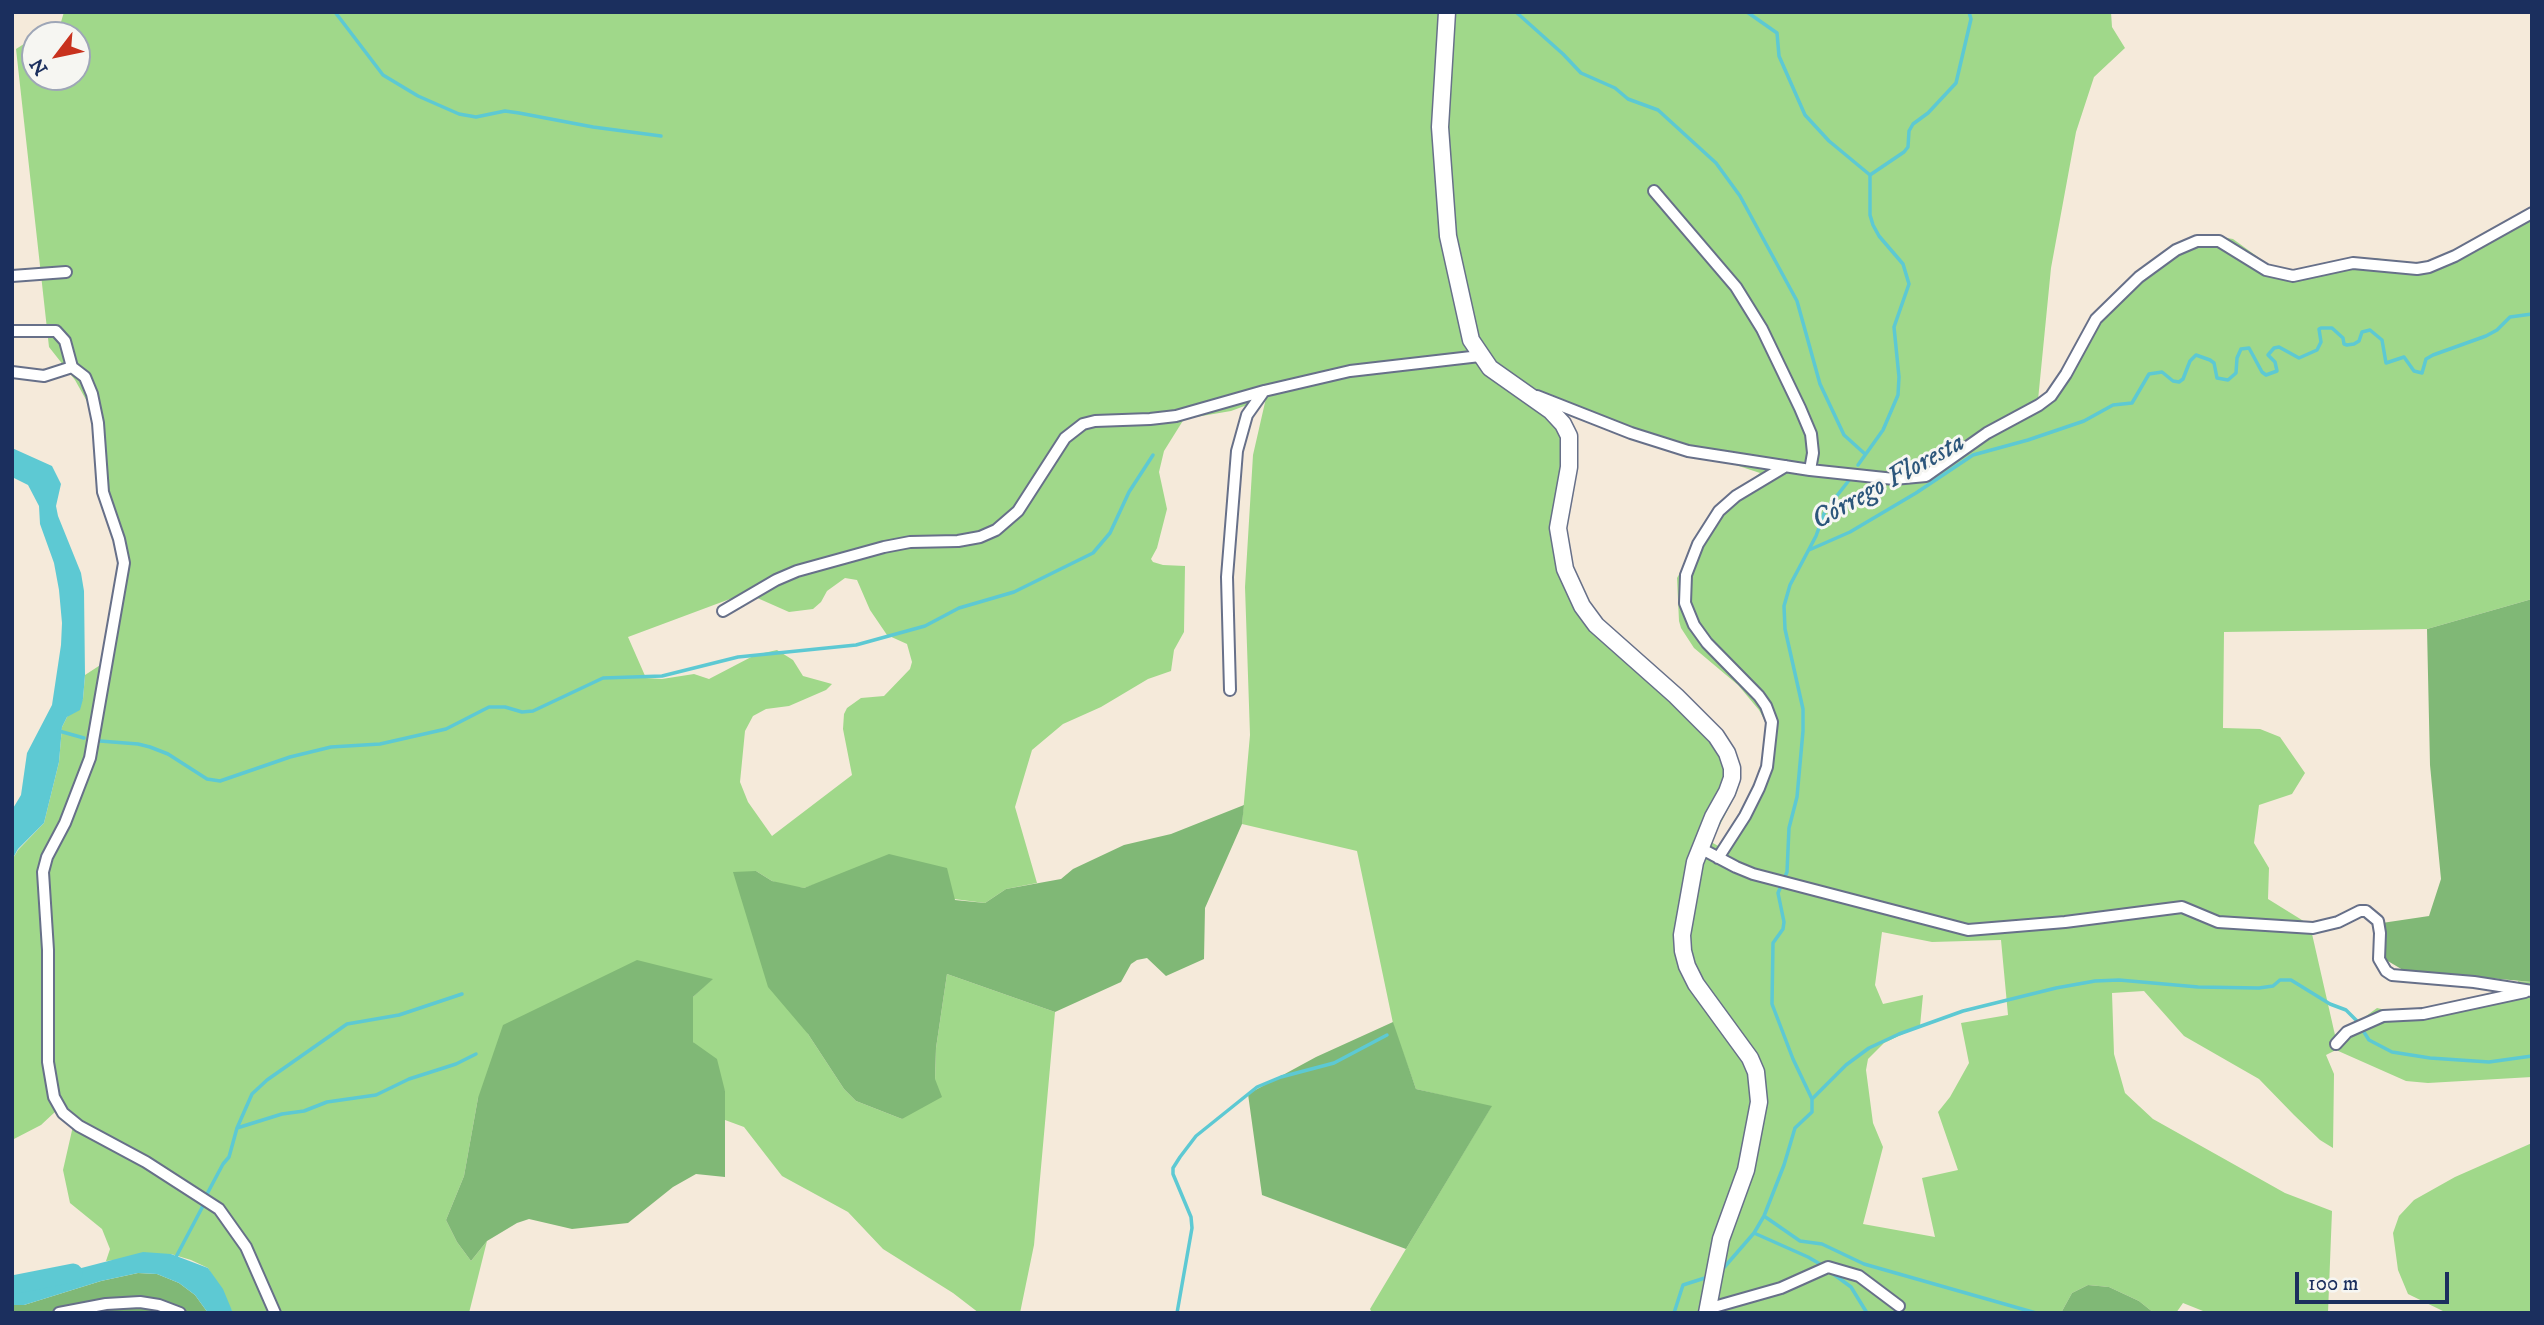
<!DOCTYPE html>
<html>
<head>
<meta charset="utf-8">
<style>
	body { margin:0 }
	#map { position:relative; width:2544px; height:1325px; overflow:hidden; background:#f5eada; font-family:"IM FELL DW Pica",serif }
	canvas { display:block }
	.frame { position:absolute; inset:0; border:14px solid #1b2f5e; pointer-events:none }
	.north { position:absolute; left:21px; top:21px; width:70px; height:70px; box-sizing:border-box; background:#f6f6f2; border:2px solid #9ea6b7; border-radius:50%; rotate:238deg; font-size:19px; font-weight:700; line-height:28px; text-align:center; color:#1b2f5e }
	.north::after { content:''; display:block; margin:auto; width:24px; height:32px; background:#c8321e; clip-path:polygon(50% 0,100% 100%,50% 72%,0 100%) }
	.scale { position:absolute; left:2295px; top:1272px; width:154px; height:32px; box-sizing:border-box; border:4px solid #1b2f5e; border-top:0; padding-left:9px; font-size:21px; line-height:24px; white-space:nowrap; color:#1b2f5e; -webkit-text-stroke:5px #f6f6f2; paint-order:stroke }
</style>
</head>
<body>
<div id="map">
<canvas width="2544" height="1325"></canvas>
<div class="frame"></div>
<div class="north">N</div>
<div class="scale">100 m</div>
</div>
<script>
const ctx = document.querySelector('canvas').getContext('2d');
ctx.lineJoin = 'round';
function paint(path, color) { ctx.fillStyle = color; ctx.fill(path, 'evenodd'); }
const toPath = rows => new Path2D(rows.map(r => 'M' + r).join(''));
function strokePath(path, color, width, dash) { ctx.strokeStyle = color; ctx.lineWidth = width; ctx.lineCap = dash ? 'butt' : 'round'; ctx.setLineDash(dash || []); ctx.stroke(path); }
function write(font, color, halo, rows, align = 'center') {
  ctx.font = font + ' "IM FELL DW Pica",serif'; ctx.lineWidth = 6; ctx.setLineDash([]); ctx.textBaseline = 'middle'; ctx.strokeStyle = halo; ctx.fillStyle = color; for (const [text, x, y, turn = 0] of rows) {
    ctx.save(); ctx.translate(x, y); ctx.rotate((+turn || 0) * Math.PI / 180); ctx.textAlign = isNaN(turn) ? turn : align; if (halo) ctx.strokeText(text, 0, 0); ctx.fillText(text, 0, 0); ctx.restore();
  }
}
const green = toPath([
	[64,12,2111,12,2112,27,2125,48,2094,77,2076,132,2051,268,2038,400,2053,391,2090,324,2125,287,2194,240,2215,236,2233,239,2277,271,2312,271,2348,258,2375,258,2406,263,2432,263,2532,212,2532,599,2427,629,2224,632,2223,728,2260,729,2280,737,2305,773,2292,794,2259,805,2254,843,2269,868,2268,899,2310,925,2335,1035,2354,1025,2377,1008,2407,1015,2519,992,2518,981,2532,982,2532,1077,2428,1083,2406,1081,2336,1050,2326,1055,2334,1074,2333,1148,2320,1140,2294,1115,2259,1079,2184,1036,2144,991,2112,993,2114,1054,2125,1093,2153,1119,2285,1193,2332,1211,2328,1313,2208,1313,2183,1303,2176,1313,2154,1313,2139,1301,2109,1287,2088,1285,2072,1293,2061,1313,1372,1313,1370,1309,1491,1107,1416,1089,1394,1028,1357,851,1242,824,1250,735,1245,587,1253,455,1266,398,1231,411,1184,419,1164,451,1159,472,1167,509,1157,548,1151,559,1153,562,1163,565,1185,566,1184,632,1174,650,1171,671,1148,679,1101,707,1063,724,1032,750,1015,807,1037,883,1006,889,985,903,822,882,804,888,786,886,772,881,756,871,808,1034,844,1089,856,1101,902,1119,935,1080,936,1048,947,974,1055,1012,1034,1245,1020,1313,979,1313,953,1293,883,1249,848,1212,782,1176,744,1127,725,1120,725,1091,693,1042,693,997,712,979,478,1098,464,1176,446,1220,457,1242,471,1261,487,1241,469,1313,233,1313,208,1268,191,1260,171,1254,106,1261,110,1249,102,1229,70,1203,63,1170,73,1126,61,1118,56,1111,41,1125,12,1140,12,860,18,850,44,823,59,762,62,727,67,717,83,699,85,675,108,660,124,562,107,502,98,436,89,405,75,380,49,347,16,49,35,37,35,77,77,77,77,35,39,35,61,22],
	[1557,406,1760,473,1729,497,1688,558,1677,578,1679,621,1681,628,1694,648,1738,685,1759,710,1764,719,1769,737,1764,773,1722,848,1711,842,1737,792,1739,779,1731,745,1720,728,1582,603,1560,538,1574,440,1563,412],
	[845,578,857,580,870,610,887,635,907,644,912,662,910,669,884,696,861,698,847,708,844,714,843,729,852,775,772,836,748,802,740,782,745,731,753,716,766,709,789,706,826,690,832,684,803,676,793,660,777,650,755,655,709,679,694,674,662,679,646,678,628,637,746,593,789,612,813,609,821,602,827,591],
	[1882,932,1932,942,2001,940,2008,1015,1961,1023,1969,1063,1950,1097,1938,1112,1958,1170,1922,1178,1935,1237,1863,1224,1883,1147,1873,1123,1866,1070,1868,1059,1884,1043,1920,1026,1923,995,1883,1004,1875,985],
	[2532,1143,2532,1313,2447,1313,2408,1294,2398,1270,2393,1233,2399,1216,2414,1200,2455,1177]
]);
const forest = toPath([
	[2532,599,2532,982,2403,970,2381,957,2382,923,2429,916,2441,879,2430,765,2427,629],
	[1244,805,1242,824,1205,908,1204,959,1166,976,1147,958,1137,960,1131,964,1121,982,1055,1012,947,974,936,1048,935,1079,942,1097,902,1119,856,1101,844,1089,808,1034,768,987,733,872,756,871,772,881,804,888,889,854,947,868,955,900,985,903,1006,889,1061,879,1073,869,1124,845,1171,834],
	[637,960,713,979,693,997,693,1042,717,1059,725,1091,725,1177,696,1174,673,1187,628,1223,572,1229,529,1219,517,1223,487,1241,471,1261,457,1242,446,1220,464,1176,478,1098,503,1025],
	[1393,1022,1416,1089,1492,1106,1406,1249,1262,1195,1248,1094,1316,1057],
	[138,1273,157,1274,179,1283,195,1295,208,1313,12,1313,12,1305,24,1305,101,1281],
	[2088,1285,2109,1287,2139,1301,2154,1313,2061,1313,2072,1293]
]);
const water = toPath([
	[12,448,52,466,61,484,56,506,58,516,81,573,84,591,85,675,83,699,80,710,67,717,62,727,59,762,44,823,18,849,12,860,12,810,21,795,27,753,52,705,61,645,62,623,59,590,54,563,40,524,39,506,28,485,12,477],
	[143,1252,171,1254,208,1268,223,1289,233,1313,208,1313,195,1295,179,1283,157,1274,138,1273,101,1281,24,1305,12,1305,12,1286]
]);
const stream = toPath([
	[335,12,383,75,418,96,459,114,476,117,505,111,519,113,593,127,661,136],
	[1516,12,1563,54,1581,73,1615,88,1628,99,1658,110,1716,163,1740,196,1797,301,1820,384,1844,435,1865,454],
	[1747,12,1777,33,1779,56,1805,115,1829,141,1870,175],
	[1870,175,1904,152,1908,147,1909,131,1913,124,1928,113,1956,83,1971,19,1969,12],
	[1858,465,1883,430,1898,395,1899,377,1894,327,1909,284,1903,264,1879,236,1873,225,1870,215,1870,175],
	[1809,550,1850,532,1916,493,1973,455,2028,440,2084,421,2113,405,2132,403,2149,374,2162,372,2173,381,2179,382,2183,379,2190,361,2196,355,2210,360,2214,363,2217,378,2228,380,2236,373,2237,358,2241,349,2249,348,2262,372,2266,375,2277,371,2275,362,2268,355,2274,348,2279,347,2299,358,2317,350,2321,342,2319,329,2321,328,2332,328,2343,338,2344,344,2347,345,2354,344,2359,341,2362,332,2370,330,2382,340,2386,363,2404,357,2414,371,2422,373,2426,359,2433,355,2486,336,2497,330,2510,317,2532,314],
	[59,731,84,738],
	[100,741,138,744,150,747,168,754,207,779,220,781,290,757,331,747,380,744,446,729,489,707,505,707,522,712,533,711,603,678,662,676,738,657,856,645,925,626,959,608,1014,592,1093,553,1110,533,1129,492,1153,455],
	[2362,1029,2369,1040,2392,1052,2430,1058,2489,1062,2532,1056],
	[1812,1099,1846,1065,1869,1048,1899,1034,1963,1011,2056,988,2095,981,2119,980,2198,987,2259,988,2273,986,2280,980,2291,980,2330,1004,2346,1010,2359,1023],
	[237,1128,282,1114,304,1111,327,1102,376,1095,409,1079,456,1064,476,1054],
	[207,1194,223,1164,229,1157,237,1128,252,1094,267,1080,347,1024,399,1015,462,994],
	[1764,1216,1800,1241,1822,1244,1864,1264,2036,1313],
	[1754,1233,1808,1257,1820,1264],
	[176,1257,204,1204],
	[1721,1271,1754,1233,1764,1216,1784,1165,1795,1128,1812,1112,1812,1099,1793,1059,1772,1004,1773,943,1783,929,1784,922,1778,893,1787,872,1789,828,1797,797,1803,731,1803,709,1785,629,1784,606,1790,585,1816,536,1825,511,1850,479],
	[1832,1273,1851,1287,1867,1313],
	[1177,1313,1192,1228,1191,1217,1173,1174,1173,1168,1180,1157,1196,1136,1257,1087,1281,1077,1334,1063,1387,1035],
	[1674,1313,1683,1285,1708,1277]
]);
const river = toPath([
	[12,1285,73,1273]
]);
const minor = toPath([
	[1654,191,1736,287,1762,329,1800,408,1811,434,1813,453,1810,470],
	[12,276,66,272],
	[12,331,56,331,65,341,72,367],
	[12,372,44,376,72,367,85,377,92,394,98,423,103,492,119,539,124,563,90,758,65,823,47,857,43,872,48,950,48,1062,54,1097,63,1113,79,1126,146,1162,219,1209,246,1247,275,1313],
	[1537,396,1631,433,1688,451,1810,470,1894,479,1926,476,1987,433,2039,405,2051,396,2066,374,2096,319,2139,277,2176,250,2197,241,2219,241,2266,270,2293,276,2353,263,2417,269,2429,267,2455,256,2532,213],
	[723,611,776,580,797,571,884,547,910,542,958,541,980,537,996,530,1018,511,1065,438,1083,424,1095,421,1150,419,1176,416,1264,391,1350,371,1480,356],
	[1230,690,1227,577,1237,451,1247,415,1264,391],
	[1700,848,1736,867,1753,874,1968,930,2065,922,2182,907,2218,922,2313,928,2338,922,2360,911,2366,911,2378,921,2380,933,2379,959,2386,971,2392,975,2474,982,2532,991],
	[1718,858,1745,816,1759,788,1767,767,1772,722,1766,706,1759,696,1707,643,1694,625,1685,603,1686,575,1698,544,1719,511,1736,496,1786,466],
	[2336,1044,2347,1032,2383,1016,2423,1014,2525,992],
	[1707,1309,1781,1288,1828,1267,1859,1276,1899,1306],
	[59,1313,106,1304,140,1302,159,1305,180,1313]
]);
const secondary = toPath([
	[1447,12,1440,127,1448,236,1471,340,1490,368,1551,411,1563,424,1569,436,1569,467,1558,528,1565,569,1582,606,1596,625,1676,696,1716,736,1727,753,1732,768,1732,778,1727,792,1713,817,1695,862,1682,935,1683,951,1687,966,1696,984,1750,1058,1756,1072,1759,1102,1746,1170,1721,1239,1707,1313]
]);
const waterNames = [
	["Córrego Floresta",1889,483,-29]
];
paint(green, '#a0d88a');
paint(forest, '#80b876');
paint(water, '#5dc9d3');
strokePath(stream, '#5dc9d3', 3.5);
strokePath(river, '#5dc9d3', 19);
strokePath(minor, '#677089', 14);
strokePath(secondary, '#677089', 19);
strokePath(minor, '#fff', 10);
strokePath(secondary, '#fff', 16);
write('italic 28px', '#2c567b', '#f6f6f2', waterNames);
</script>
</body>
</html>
